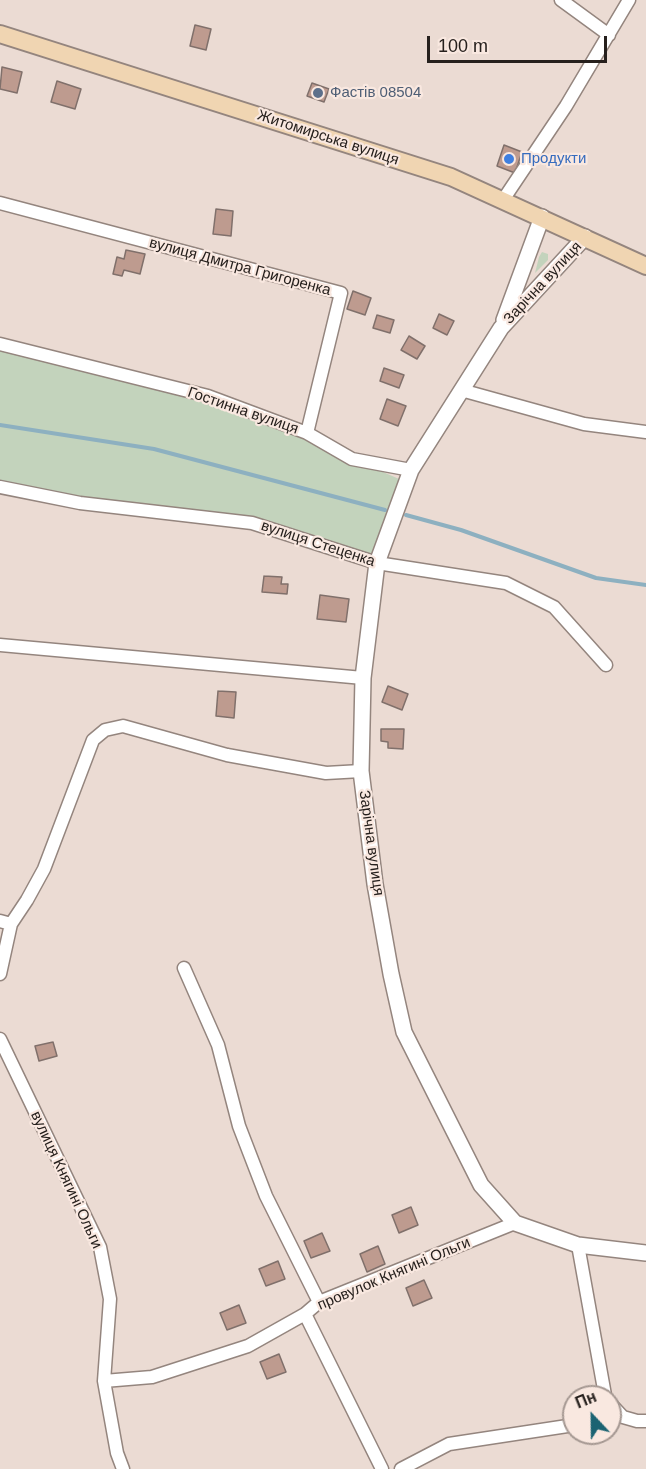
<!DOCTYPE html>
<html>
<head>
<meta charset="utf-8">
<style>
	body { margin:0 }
	#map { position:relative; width:646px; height:1469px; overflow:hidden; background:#ebdbd3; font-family:Arial,sans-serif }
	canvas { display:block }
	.north { position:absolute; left:562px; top:1385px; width:60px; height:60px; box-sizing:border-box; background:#f9e8e0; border:2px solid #a59892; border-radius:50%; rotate:338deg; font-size:16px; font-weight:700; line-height:24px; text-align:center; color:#26201d }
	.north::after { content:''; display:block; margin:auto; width:21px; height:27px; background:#1b6372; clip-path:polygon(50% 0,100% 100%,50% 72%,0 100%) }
	.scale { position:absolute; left:427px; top:36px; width:180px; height:27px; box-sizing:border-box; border:3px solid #26201d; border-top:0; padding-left:8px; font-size:18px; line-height:21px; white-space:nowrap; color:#26201d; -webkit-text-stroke:4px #f9e8e0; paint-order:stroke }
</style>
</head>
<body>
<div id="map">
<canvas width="646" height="1469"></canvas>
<div class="north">Пн</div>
<div class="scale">100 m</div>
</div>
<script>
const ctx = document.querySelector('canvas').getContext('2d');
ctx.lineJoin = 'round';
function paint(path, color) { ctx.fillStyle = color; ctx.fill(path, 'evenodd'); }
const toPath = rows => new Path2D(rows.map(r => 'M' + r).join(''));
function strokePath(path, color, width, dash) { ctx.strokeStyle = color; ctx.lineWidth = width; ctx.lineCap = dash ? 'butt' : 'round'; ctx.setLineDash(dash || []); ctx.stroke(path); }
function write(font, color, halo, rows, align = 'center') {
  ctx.font = font + ' Arial,sans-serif'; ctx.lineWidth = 4.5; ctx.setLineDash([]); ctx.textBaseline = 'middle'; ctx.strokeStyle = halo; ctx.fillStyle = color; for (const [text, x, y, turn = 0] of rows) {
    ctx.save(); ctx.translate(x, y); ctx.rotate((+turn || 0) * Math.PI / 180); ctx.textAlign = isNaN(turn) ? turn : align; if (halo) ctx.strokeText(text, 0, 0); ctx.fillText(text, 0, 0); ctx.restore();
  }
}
const green = toPath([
	[542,252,548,254,548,260,535,273,539,257],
	[0,346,208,396,406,482,377,563,252,523,0,487]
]);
const stream = toPath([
	[0,425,154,449,385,510],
	[406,515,461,530,596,578,646,585]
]);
const building = toPath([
	[195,25,211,29,206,50,190,46,195,25],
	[2,67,22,72,17,93,0,89,2,67],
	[57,81,81,89,75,109,51,102,57,81],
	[312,83,329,89,324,102,307,96,312,83],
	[504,145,522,152,515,173,497,166,504,145],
	[216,209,233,211,231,236,213,234,216,209],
	[126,250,145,254,140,274,124,270,122,276,113,274,117,257,124,259,126,250],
	[353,291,371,298,365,315,347,309,353,291],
	[439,314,454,321,447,335,433,328,439,314],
	[377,315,394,320,390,333,373,328,377,315],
	[409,336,425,346,417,359,401,350,409,336],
	[384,368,404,375,399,388,380,381,384,368],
	[387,399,406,406,398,426,380,419,387,399],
	[264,576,282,577,281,584,288,584,287,594,262,592,264,576],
	[320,595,349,599,346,622,317,619,320,595],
	[388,686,408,694,402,710,382,702,388,686],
	[218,691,236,692,234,718,216,716,218,691],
	[381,729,404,729,403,749,388,748,388,742,381,741,381,729],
	[53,1042,57,1056,39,1061,35,1046,53,1042],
	[411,1207,418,1225,399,1233,392,1215,411,1207],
	[322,1233,330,1251,311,1258,304,1241,322,1233],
	[378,1246,385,1264,367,1272,360,1254,378,1246],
	[278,1261,285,1279,266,1286,259,1269,278,1261],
	[424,1280,432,1298,413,1306,406,1288,424,1280],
	[239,1305,246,1323,227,1330,220,1313,239,1305],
	[279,1354,286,1372,267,1379,260,1362,279,1354]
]);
const minor = toPath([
	[561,0,609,35],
	[503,200,566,106,629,0],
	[0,203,341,293,307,433],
	[0,344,208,396,307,433,352,459,411,470],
	[461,390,584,424,646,432],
	[0,487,80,503,252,523,377,563,506,583,554,607,606,665],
	[0,645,363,678],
	[0,921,11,924,27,900,44,869,93,740,105,730,123,726,227,755,326,773,361,771],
	[184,968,218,1045,239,1126,266,1196,319,1302],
	[0,974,11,924],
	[0,1039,100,1247,110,1299,104,1381,117,1453,123,1469],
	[578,1245,605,1395],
	[305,1314,382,1469],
	[104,1381,152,1377,248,1346,305,1314,319,1302,515,1223],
	[610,1403,623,1417,637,1421,646,1421],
	[401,1469,449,1444,574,1425]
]);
const tertiary = toPath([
	[585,237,501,328,411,470,377,563,363,678,361,771,375,884,391,974,404,1032,481,1185,515,1223,578,1245,646,1253],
	[504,320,542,217]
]);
const secondary = toPath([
	[0,34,451,177,646,266]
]);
const markers = [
	[318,93,6,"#5c6f8a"],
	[509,159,6,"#3f7fe0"]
];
const serviceNames = [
	["Фастів 08504",330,93]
];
const streetNames = [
	["Житомирська вулиця",328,138,18],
	["вулиця Дмитра Григоренка",240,267,15],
	["Зарічна вулиця",543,283,-47],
	["Гостинна вулиця",243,411,19],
	["вулиця Стеценка",318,544,18],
	["Зарічна вулиця",371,843,82],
	["вулиця Княгині Ольги",66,1180,65],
	["провулок Княгині Ольги",394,1274,-23]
];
const shopNames = [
	["Продукти",521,159]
];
paint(green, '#c3d3bc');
strokePath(stream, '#8db0c0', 4);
paint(building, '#be9b8f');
strokePath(building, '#80706b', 1.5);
strokePath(minor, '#94857e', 15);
strokePath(tertiary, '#94857e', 18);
strokePath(secondary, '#94857e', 20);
strokePath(minor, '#fff', 12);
strokePath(tertiary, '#fff', 15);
strokePath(secondary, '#f0d5b2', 16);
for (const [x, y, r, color] of markers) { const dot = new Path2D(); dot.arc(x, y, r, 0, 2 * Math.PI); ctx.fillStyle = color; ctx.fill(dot); strokePath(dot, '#f9e8e0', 2); }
write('15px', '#4e5e75', '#f9e8e0', serviceNames, 'left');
write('15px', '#26201d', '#f9e8e0', streetNames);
write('15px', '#366cbe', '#f9e8e0', shopNames, 'left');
</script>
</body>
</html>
